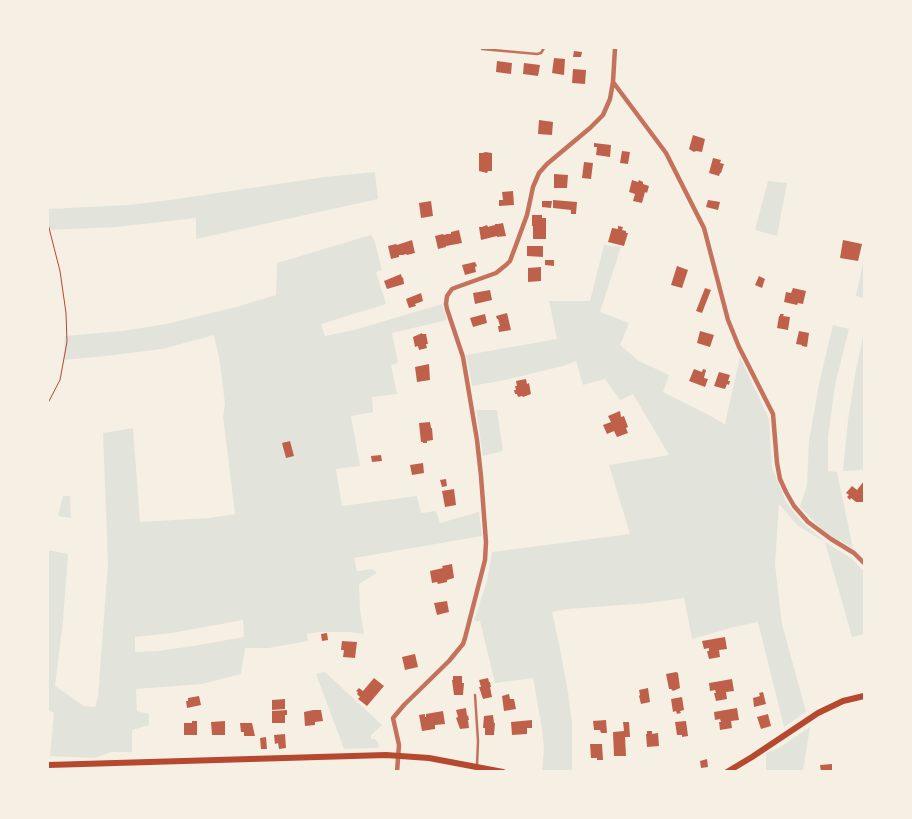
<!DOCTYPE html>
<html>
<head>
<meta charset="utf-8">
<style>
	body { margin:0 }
	#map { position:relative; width:912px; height:819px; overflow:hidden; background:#f6efe4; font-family:Montserrat,sans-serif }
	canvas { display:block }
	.frame { position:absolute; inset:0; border:49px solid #f6efe4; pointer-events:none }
</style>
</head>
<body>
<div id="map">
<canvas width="912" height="819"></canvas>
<div class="frame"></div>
</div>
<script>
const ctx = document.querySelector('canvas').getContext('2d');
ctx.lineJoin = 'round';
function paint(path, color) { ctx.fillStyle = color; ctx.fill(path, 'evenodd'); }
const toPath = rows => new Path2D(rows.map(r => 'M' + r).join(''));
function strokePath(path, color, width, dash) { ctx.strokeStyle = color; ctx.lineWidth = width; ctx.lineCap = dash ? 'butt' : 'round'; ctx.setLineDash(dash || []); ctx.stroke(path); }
const green = toPath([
	[375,172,378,199,196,239,196,218,116,227,48,230,48,209,128,205,170,200,325,177],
	[768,181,787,183,777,236,755,230],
	[371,235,375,242,382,270,376,272,386,304,321,324,325,336,354,330,442,304,447,320,392,333,398,363,391,365,397,394,372,397,373,412,351,416,360,466,336,469,342,506,417,496,421,513,436,511,440,523,479,512,482,536,354,558,357,571,372,569,377,573,359,584,360,610,364,634,349,632,320,632,307,634,308,641,269,648,245,648,241,674,202,684,136,689,137,711,149,714,149,725,132,730,132,752,111,752,95,758,50,756,54,713,48,710,48,550,68,554,63,621,55,686,84,706,95,707,98,697,108,563,103,433,133,428,140,522,209,518,235,514,223,417,225,404,220,363,214,335,162,349,106,356,63,360,65,336,122,331,166,324,236,307,276,295,277,263],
	[243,620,244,637,193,646,158,651,135,652,135,637,172,633],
	[604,245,621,247,600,312,629,323,620,345,639,361,669,375,663,392,703,412,725,424,740,357,769,419,772,467,786,502,802,522,825,542,851,558,864,571,864,634,852,637,825,542,798,526,779,504,775,564,782,624,806,712,784,727,758,622,734,627,692,639,684,598,648,603,568,609,552,612,560,649,568,692,572,723,572,771,542,771,544,747,541,723,533,678,495,683,480,621,474,621,487,581,492,552,630,534,609,465,669,455,633,394,620,400,605,379,583,385,576,361,563,366,505,380,472,386,466,355,557,339,549,301,590,301],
	[864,259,864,298,856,296],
	[833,325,849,329,835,385,828,437,828,471,837,472,853,548,824,532,800,507,807,485,809,441,819,384],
	[864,332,864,470,843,471,848,420,856,370],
	[476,410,497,410,503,451,483,456],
	[63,496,70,496,71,518,58,516],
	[325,672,382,725,371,735,371,739,375,739,378,742,379,748,344,749,316,674],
	[810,727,803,771,766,771,766,753,779,748]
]);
const building = toPath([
	[574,51,582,52,581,57,573,57],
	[554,58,565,59,564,75,552,73],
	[497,61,512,63,511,74,496,72],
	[524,63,540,65,538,76,523,74],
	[573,69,586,70,585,84,572,83],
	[539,120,553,122,552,135,538,134],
	[693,135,705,139,702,152,696,151,694,152,689,149],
	[594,143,611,145,610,157,596,155,597,147,594,147],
	[622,151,630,152,628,164,620,163],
	[485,152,492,153,492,171,488,171,487,173,479,171,479,153,483,153],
	[713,158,721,160,720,163,724,164,721,173,720,173,719,176,709,173],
	[584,162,593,163,591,179,582,178],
	[554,174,568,175,567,188,554,188],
	[632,180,638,182,639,180,643,182,643,184,649,186,647,193,645,192,642,203,633,201,635,194,629,192],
	[513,191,514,205,499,206,499,200,503,200,502,192],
	[553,200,577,202,576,214,571,214,571,210,553,208],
	[708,200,720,202,718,210,706,207],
	[431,201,433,216,421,218,419,203],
	[542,201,552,201,551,208,542,207],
	[532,215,542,215,542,218,546,218,546,239,533,239,533,226,532,226],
	[503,223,506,236,497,237,497,236,481,240,479,227,482,227,487,225,488,227,491,226,495,225,495,224,498,224],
	[618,226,623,227,622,230,626,231,626,233,628,233,624,246,608,242,612,228,618,229],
	[459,230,462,243,446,246,446,247,438,249,435,236,443,234,444,235,447,234,451,234,451,232],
	[412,240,415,253,407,255,406,254,403,255,399,255,399,257,391,259,388,246,396,244,397,245],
	[843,240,862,244,858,261,840,258],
	[527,246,543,246,543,257,527,256],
	[545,260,554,260,554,266,545,265],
	[475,262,477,266,475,267,476,272,465,275,462,265],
	[677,266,688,270,682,288,671,285],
	[541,267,541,281,528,282,528,268],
	[401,274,402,278,403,277,404,284,387,289,384,281],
	[759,276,765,279,762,288,755,285],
	[705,288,711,290,702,313,696,311],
	[793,288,806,291,803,304,798,303,797,305,784,302,786,292,791,293],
	[490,290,492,300,475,304,473,293],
	[421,293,423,301,415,304,416,306,409,308,406,299],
	[507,313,511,330,499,332,498,326,500,326,498,319,497,319,496,316],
	[485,314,487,323,473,327,470,318],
	[780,314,784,314,783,316,790,317,788,330,777,328,779,316,780,316],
	[700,331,714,335,710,347,697,343],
	[799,331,809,333,807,347,802,346,802,345,796,344],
	[422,333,422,334,426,334,428,344,426,344,427,348,419,350,418,346,415,347,413,337],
	[429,364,430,380,417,382,415,367],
	[694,369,702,372,703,369,706,370,704,378,708,379,705,387,689,381],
	[719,372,730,375,728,381,730,381,729,385,727,384,725,389,714,386],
	[526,379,527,384,529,383,531,394,523,397,522,396,518,397,517,394,515,394,514,390,516,390,515,386,517,386,516,381],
	[620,411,621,417,624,416,628,427,626,428,628,433,617,437,614,431,607,434,603,425,611,422,608,416],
	[430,422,431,428,432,428,433,440,427,441,427,443,423,443,423,442,421,442,419,423],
	[290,441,294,456,286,458,282,443],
	[381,455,382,461,372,462,371,456],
	[423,463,424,473,412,475,410,465],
	[446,479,447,486,442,487,440,480],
	[864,481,864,502,856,502,851,498,850,500,847,497,849,495,846,493,852,486,857,490],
	[454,489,456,505,445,507,442,491],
	[452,564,454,578,447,580,447,582,438,584,437,582,432,583,430,571,443,568,442,566],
	[447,601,449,612,437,615,434,603],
	[327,633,328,640,322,641,321,634],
	[725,637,727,649,719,650,720,657,709,659,707,651,709,651,709,648,704,649,702,641],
	[342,641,357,642,355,658,343,657,344,650,341,650],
	[415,654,418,667,405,670,402,657],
	[676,672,678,673,680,688,673,691,671,689,669,689,666,674],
	[453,676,462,676,462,683,464,683,463,695,454,695,452,680,453,680],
	[374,678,384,686,367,706,358,699,360,697,357,694,358,692,356,691,359,688,363,691],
	[488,678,489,682,490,682,491,687,490,687,492,697,483,699,479,687,481,687,479,680],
	[732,679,734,691,726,692,727,699,716,701,714,693,716,693,715,690,710,691,709,683],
	[648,688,650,702,641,704,639,696,640,695,639,690],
	[763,692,766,704,754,707,753,698,760,696,759,693],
	[509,694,510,699,514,699,516,709,504,711,502,696],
	[199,696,201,705,187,708,186,701,188,701,188,698],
	[682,697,684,710,680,711,681,713,677,714,676,711,673,712,671,699],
	[285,699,285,709,272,710,272,700],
	[466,708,467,716,468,715,469,720,468,720,469,728,460,729,456,718,458,717,456,710],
	[737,708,739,720,731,721,732,728,720,730,719,722,721,722,720,719,715,720,714,712],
	[287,710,287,715,285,715,285,723,272,723,272,711],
	[313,710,321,710,323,721,315,722,315,725,305,726,304,712],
	[443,711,445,724,435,725,435,729,422,731,419,715,425,714,425,717,426,717,426,714],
	[768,714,771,726,761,729,757,717],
	[493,715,494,723,495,723,494,735,485,735,485,728,483,728,484,716],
	[532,720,532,728,527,728,527,734,512,735,511,722],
	[606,720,607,733,601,733,600,730,594,730,593,721],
	[192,721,197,721,197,735,184,735,184,723,192,723],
	[225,721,225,735,212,735,211,722],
	[686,721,688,736,682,737,682,735,677,735,675,722],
	[623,722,629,722,630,737,625,737,626,756,614,756,613,732,624,731],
	[240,723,252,723,255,736,244,736,244,732,241,732],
	[647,731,652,731,652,734,658,733,659,746,647,747,646,734,647,734],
	[285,734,286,748,279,749,278,743,275,744,274,735],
	[266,737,267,749,261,749,260,738],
	[590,744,602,744,603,760,597,760,597,758,591,758],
	[707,759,708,767,701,768,700,761],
	[832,764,832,772,821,772,820,765]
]);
const path = toPath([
	[48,224,60,271,66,313,67,342,60,380,48,403]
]);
const service = toPath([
	[482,49,537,54,541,53,544,48],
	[475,695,478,741,477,765]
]);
const minor = toPath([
	[613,82,666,153,704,228,728,320,739,347,773,414,777,463,780,479,786,492,794,506,808,522,831,539,854,553,864,563],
	[397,772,399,745,393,718,404,705,449,661,463,644,465,638,485,560,486,542,481,476,477,440,463,357,447,309,446,304,447,296,452,289,457,287,496,273,506,265,510,261,516,245,527,215,533,187,539,173,547,164,590,128,603,115,610,99,613,82,615,48]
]);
const secondary = toPath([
	[48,765,386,755,429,758,503,772],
	[727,772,752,757,818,713,843,701,864,696]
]);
paint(green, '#e2e4dc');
paint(building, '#bf614a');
strokePath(path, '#b5482f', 1);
strokePath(service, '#c5725c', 2.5);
strokePath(minor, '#c5725c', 4.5);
strokePath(secondary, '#b5482f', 6);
</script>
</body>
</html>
